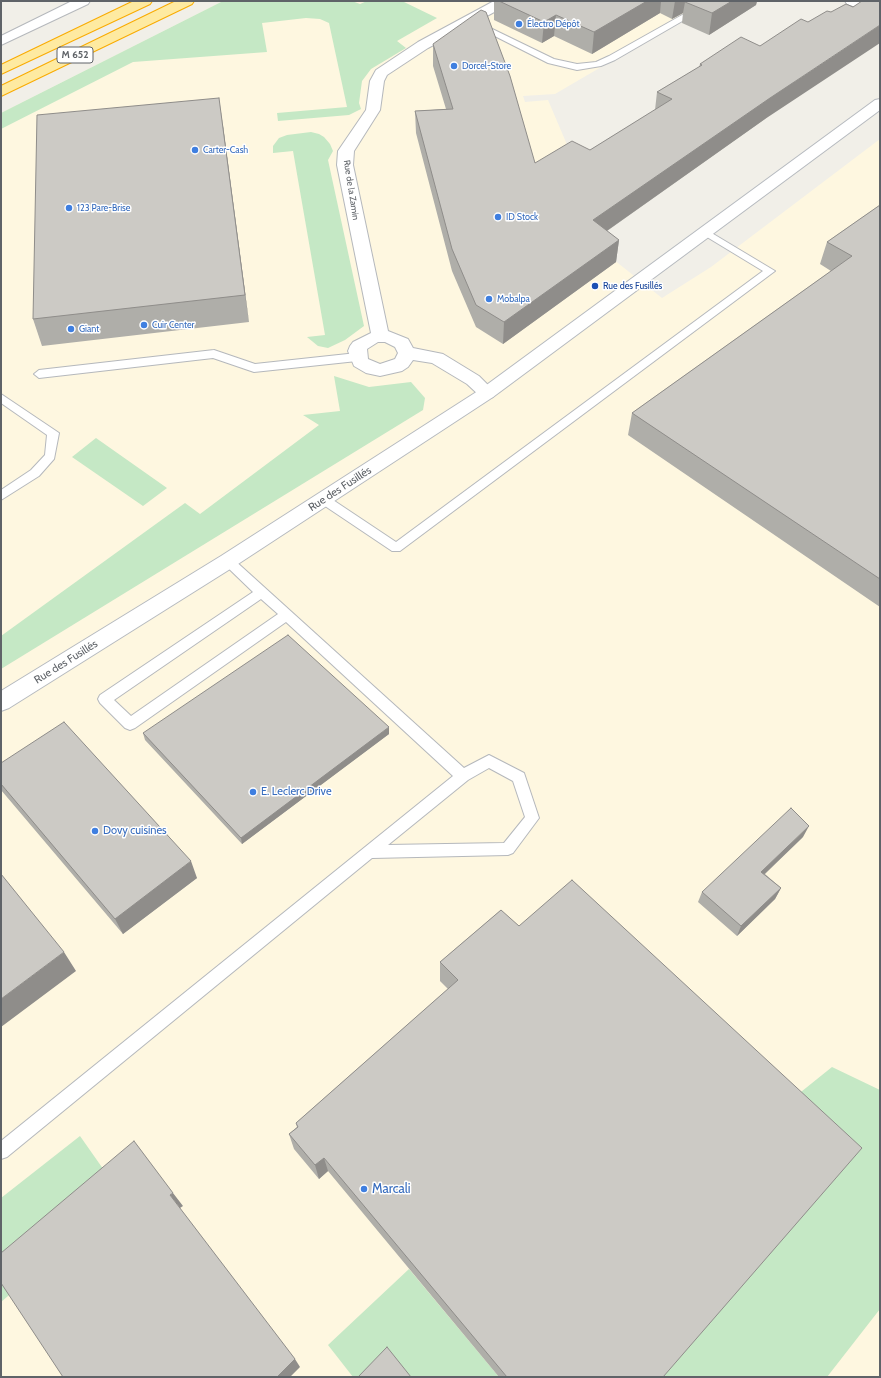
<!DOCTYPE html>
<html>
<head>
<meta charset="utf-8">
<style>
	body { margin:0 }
	#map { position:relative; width:881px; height:1378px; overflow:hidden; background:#f1efe8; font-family:Cabin,sans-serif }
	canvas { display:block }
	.frame { position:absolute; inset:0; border:2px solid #5f6368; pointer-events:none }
</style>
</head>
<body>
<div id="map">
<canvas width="881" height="1378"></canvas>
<div class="frame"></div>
</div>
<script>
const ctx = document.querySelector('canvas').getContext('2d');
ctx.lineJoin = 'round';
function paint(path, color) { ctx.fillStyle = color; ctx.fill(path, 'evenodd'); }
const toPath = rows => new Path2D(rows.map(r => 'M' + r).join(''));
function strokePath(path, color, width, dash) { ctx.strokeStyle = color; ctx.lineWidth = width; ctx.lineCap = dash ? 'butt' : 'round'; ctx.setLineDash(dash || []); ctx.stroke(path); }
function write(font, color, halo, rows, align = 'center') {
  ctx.font = font + ' Cabin,sans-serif'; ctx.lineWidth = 3; ctx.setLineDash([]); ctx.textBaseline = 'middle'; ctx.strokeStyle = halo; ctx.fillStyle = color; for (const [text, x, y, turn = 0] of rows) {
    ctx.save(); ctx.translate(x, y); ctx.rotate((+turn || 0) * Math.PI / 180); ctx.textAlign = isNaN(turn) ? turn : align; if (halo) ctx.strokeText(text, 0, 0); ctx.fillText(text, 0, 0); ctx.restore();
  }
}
const commercial = toPath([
	[223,1,714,1,555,94,523,96,525,102,548,100,571,154,522,187,662,298,711,267,880,139,880,1377,1,1377,1,113]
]);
const green = toPath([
	[223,1,352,1,360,4,367,1,402,1,437,18,397,41,406,48,371,69,362,81,359,103,361,109,349,115,278,121,277,113,347,107,329,23,320,19,306,18,262,23,267,52,133,62,1,129,1,113],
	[311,132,319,134,324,137,330,144,333,151,328,160,364,326,345,340,328,348,318,346,307,337,325,335,293,151,273,153,273,146,279,138,287,135],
	[334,376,369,387,411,382,425,398,423,410,1,669,1,636,185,503,200,514,319,425,303,415,340,411],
	[96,438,167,488,143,506,72,457],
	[832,1067,880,1090,880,1309,827,1377,661,1377,786,1104],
	[80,1136,113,1183,15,1290,1,1302,1,1198],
	[409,1269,499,1377,353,1377,328,1345]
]);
const service = toPath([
	[707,1,717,1,615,60,601,66,577,70,548,63,475,26,482,24,554,59,577,64,596,62,609,56,707,1],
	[705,229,775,271,400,551,392,551,319,502,317,499,319,496,327,496,396,542,763,271,702,234,700,232,702,230,705,229],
	[214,350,255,364,357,353,362,357,357,361,254,372,213,358,39,378,34,374,39,370,214,350],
	[1,394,59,433,54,459,39,476,1,500,1,490,31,470,45,455,47,435,1,403,1,394],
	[228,556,232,558,464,768,489,755,524,773,539,818,513,853,508,855,372,858,7,1157,1,1159,1,1141,453,776,286,622,135,728,130,730,125,728,100,703,98,699,100,695,253,592,224,564,222,561,224,558,228,556],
	[261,599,278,614,131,716,114,700,261,599],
	[489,768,513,781,525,817,504,843,388,845,468,780,489,768]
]);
const minor = toPath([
	[72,1,90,1,88,4,1,45,1,36,72,1],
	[494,1,511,1,509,4,428,48,387,75,384,81,380,110,354,151,353,165,388,331,408,339,413,348,443,354,479,376,496,393,493,397,487,399,481,397,467,384,432,363,413,360,408,367,402,371,380,376,366,373,354,366,348,351,350,346,353,342,371,333,337,165,338,151,366,110,370,81,376,70,418,42,494,1],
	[378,342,385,342,395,347,398,353,395,359,380,364,368,359,367,349,378,342],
	[845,1,864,1,880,7,880,16,847,4,845,1]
]);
const secondary = toPath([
	[880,99,880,110,493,397,235,566,9,708,1,711,1,691,221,556,481,389,875,100,880,99]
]);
const trunk = toPath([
	[134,1,152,1,150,4,1,74,1,65,134,1],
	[176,1,194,1,192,4,1,96,1,86,176,1]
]);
const wall = toPath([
	[494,1,757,1,756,5,709,35,682,23,683,13,672,19,660,13,592,54,554,36,542,43,494,20],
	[853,7,765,119,607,231,619,240,616,262,503,344,476,327,452,271,416,133,415,111,446,109,433,66,433,44,535,163,590,150,655,110,657,92,699,67,700,64,760,46,808,22,831,12],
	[223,126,249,322,42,346,33,319],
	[880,205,880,607,628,435,632,413,831,271,820,264,827,242],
	[143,733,389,734,242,844,145,740],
	[1,763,197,878,123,934,1,790],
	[803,837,765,874,781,888,775,899,737,936,698,902,702,892],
	[501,910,663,1377,499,1377,328,1171,319,1179,294,1149,289,1134,297,1127,296,1123,448,989,440,981,440,962]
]);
const shadedWall = toPath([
	[647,1,661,1,660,13,592,54,594,32],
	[675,1,704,1,685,2,683,13,672,19],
	[732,1,757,1,756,5,709,35,712,13],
	[556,15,554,36,542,43,544,22],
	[880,25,880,43,765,119,591,242,593,220,770,98],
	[219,98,223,126,249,322,245,295],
	[619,240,616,262,503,344,504,322],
	[389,727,389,734,242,844,241,838],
	[809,826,803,837,756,882,761,872],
	[191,861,197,878,123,934,115,919],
	[781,888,775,899,737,936,741,926],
	[64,952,76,971,1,1027,1,999],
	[324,1158,328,1171,319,1179,315,1165],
	[173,1193,183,1206,180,1208,170,1195],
	[295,1359,300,1367,290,1377,277,1377]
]);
const building = toPath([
	[499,1,647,1,594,32,556,15,544,22,499,1],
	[686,1,732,1,712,13,685,2,686,1],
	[862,1,880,1,880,25,770,98,593,220,619,240,504,322,476,305,452,249,415,111,453,109,433,44,481,10,486,12,510,76,535,163,572,141,590,150,672,99,657,92,702,65,700,64,741,37,760,46,801,19,808,22,827,11,831,12,846,4,853,7,862,1],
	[219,98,245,295,33,319,37,115,219,98],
	[880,205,880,579,632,413,852,256,827,242,880,205],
	[288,635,389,727,241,838,143,733,288,635],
	[64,722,191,861,115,919,1,784,1,763,64,722],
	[791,808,809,826,761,872,781,888,741,926,702,892,791,808],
	[1,874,64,952,1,999,1,874],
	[572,880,862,1148,663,1377,507,1377,324,1158,315,1165,289,1134,298,1127,296,1123,458,980,440,962,501,910,519,926,572,880],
	[134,1141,173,1193,170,1195,295,1359,277,1377,63,1377,1,1283,1,1253,134,1141],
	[387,1347,411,1377,358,1377,387,1347]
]);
const markers = [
	[519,24,4,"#3f7fe0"],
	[454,66,4,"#3f7fe0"],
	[195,150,4,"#3f7fe0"],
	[69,208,4,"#3f7fe0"],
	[498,217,4,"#3f7fe0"],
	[595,286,4,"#1a4fb4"],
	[489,299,4,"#3f7fe0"],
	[144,325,4,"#3f7fe0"],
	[71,329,4,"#3f7fe0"],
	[253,792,4,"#3f7fe0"],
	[95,831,4,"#3f7fe0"],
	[364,1189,4,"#3f7fe0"]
];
const farShopnames = [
	["Électro Dépôt",527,24],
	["Dorcel-Store",462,66],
	["Carter-Cash",203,150],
	["123 Pare-Brise",77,208],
	["ID Stock",506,217],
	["Mobalpa",497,299],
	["Cuir Center",152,325],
	["Giant",79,329]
];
const farStreetnames = [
	["Rue de la Zamin",351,190,81]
];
const farTransitnames = [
	["Rue des Fusillés",603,286]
];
const shields = [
	[75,55,36]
];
const shieldNames = [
	["M 652",75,55]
];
const streetNames = [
	["Rue des Fusillés",340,489,-33],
	["Rue des Fusillés",66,662,-32]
];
const shopNames = [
	["E. Leclerc Drive",261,792],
	["Dovy cuisines",103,831]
];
const nearShopnames = [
	["Marcali",372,1189]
];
paint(commercial, '#fef7e0');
paint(green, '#c5e8c5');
strokePath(service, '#b5b8bc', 2);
strokePath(minor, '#b5b8bc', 2);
strokePath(secondary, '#b6babf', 2);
strokePath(trunk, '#f9ab00', 2);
paint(service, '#fff');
paint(minor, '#fff');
paint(secondary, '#fff');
paint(trunk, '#feeaa1');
paint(wall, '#afaea9');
paint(shadedWall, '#8f8d8a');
paint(building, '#cccac5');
strokePath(building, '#8f8d8a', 1);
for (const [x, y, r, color] of markers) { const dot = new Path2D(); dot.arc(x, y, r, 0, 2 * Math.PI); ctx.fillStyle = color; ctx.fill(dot); strokePath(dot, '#fff', 1.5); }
write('9px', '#366cbe', '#fff', farShopnames, 'left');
write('9px', '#5f6368', '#fff', farStreetnames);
write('9px', '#164399', '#fff', farTransitnames, 'left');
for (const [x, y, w] of shields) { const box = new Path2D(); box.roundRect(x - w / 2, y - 8, w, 16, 3); ctx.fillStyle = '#fff'; ctx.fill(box); strokePath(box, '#5f6368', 1); }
write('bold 10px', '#5f6368', null, shieldNames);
write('11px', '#5f6368', '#fff', streetNames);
write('11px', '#366cbe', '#fff', shopNames, 'left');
write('13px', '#366cbe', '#fff', nearShopnames, 'left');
</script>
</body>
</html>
